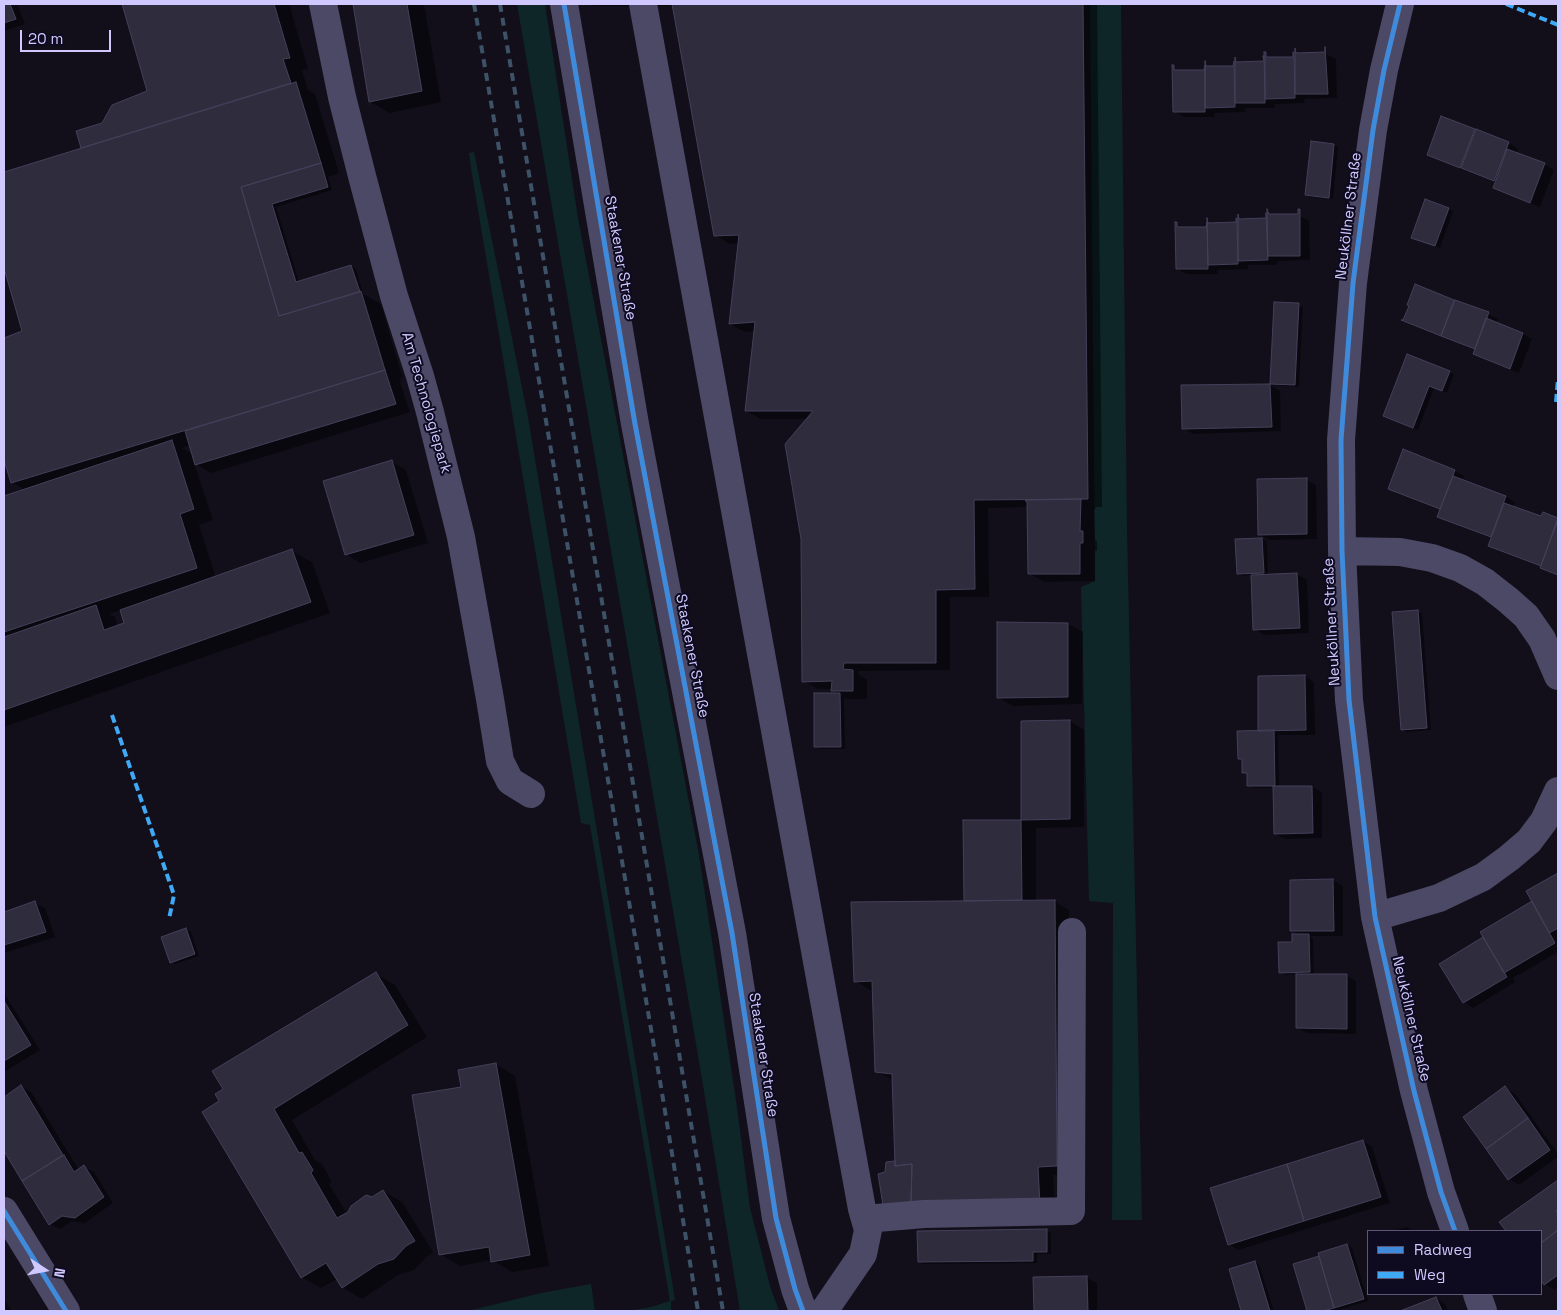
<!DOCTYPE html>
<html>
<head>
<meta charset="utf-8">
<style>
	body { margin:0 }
	#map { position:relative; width:1562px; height:1315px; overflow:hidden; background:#120f1b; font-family:"Space Grotesk",sans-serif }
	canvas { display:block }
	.frame { position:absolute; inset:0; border:5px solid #d0c9ff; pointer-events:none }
	.legend { position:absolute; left:1367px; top:1230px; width:175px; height:65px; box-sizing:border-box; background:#0e0a20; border:1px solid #5c5679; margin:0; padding:6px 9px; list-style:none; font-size:15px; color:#d0c9ff }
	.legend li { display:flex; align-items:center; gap:10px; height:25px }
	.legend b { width:25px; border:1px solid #5c5679 }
	.north { position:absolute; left:20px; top:1245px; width:50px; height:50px; -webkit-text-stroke:4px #0e0a20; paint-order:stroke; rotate:101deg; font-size:14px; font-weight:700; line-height:20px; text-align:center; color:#d0c9ff }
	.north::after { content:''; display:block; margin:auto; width:18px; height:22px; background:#d0c9ff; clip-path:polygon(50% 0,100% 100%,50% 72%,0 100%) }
	.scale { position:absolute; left:20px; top:30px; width:91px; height:22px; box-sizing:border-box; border:2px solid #d0c9ff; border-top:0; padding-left:6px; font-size:15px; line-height:18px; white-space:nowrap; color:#d0c9ff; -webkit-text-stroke:4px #0e0a20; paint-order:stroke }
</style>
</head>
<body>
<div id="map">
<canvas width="1562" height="1315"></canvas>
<div class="frame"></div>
<ul class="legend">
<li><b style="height:6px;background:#408adc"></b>Radweg</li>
<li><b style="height:6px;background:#3fa9f5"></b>Weg</li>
</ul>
<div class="north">N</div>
<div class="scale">20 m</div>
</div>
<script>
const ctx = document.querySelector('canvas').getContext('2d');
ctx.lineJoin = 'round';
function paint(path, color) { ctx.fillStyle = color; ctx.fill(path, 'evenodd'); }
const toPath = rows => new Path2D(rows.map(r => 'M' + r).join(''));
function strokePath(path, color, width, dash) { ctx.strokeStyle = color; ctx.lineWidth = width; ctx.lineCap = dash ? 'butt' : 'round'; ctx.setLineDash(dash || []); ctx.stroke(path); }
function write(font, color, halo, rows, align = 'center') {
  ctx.font = font + ' "Space Grotesk",sans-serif'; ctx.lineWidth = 4; ctx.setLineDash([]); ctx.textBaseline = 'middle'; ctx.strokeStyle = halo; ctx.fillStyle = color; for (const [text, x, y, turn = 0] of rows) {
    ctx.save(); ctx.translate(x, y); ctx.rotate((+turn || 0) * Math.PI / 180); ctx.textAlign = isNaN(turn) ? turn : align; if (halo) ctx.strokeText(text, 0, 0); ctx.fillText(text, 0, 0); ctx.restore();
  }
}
const green = toPath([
	[517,4,545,4,578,218,699,855,737,1107,750,1208,770,1286,779,1311,740,1311,702,1079],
	[1090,4,1121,4,1127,529,1142,1220,1112,1220,1113,903,1089,901,1081,587,1095,581],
	[474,152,528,417,675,1300,671,1301,671,1311,628,1311,651,1307,670,1301,590,825,581,823,471,168,469,153],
	[591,1284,595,1311,468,1311,541,1293]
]);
const shadow = toPath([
	[4,4,23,4,18,6,25,24,4,31],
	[123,4,289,4,308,69,302,70,308,90,315,94,339,173,328,177,332,190,276,207,299,282,351,266,356,269,363,294,381,304,403,379,400,377,400,379,402,381,400,382,410,412,211,473,194,463,213,520,199,525,216,578,292,551,312,562,330,613,4,727,4,497,25,490,12,482,4,455,4,339,24,332,4,264,4,173,82,149,77,132,102,124,149,92],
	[190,445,193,454,182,448],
	[121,610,126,623,118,626,115,617,109,614],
	[354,4,424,4,441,102,390,113,370,102],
	[591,4,1097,4,1102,507,1096,507,1094,511,1095,540,1097,541,1097,551,1095,551,1095,581,1044,582,1029,573,1029,507,988,508,989,597,950,597,950,670,858,671,858,674,867,680,867,699,847,699,844,697,845,749,820,749,816,746,838,694,833,691,833,689,818,689,803,681,808,419,761,419,746,411,756,331,745,332,730,324,739,243,730,244,715,235,674,6,594,6],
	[1294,53,1297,54,1326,54,1336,59,1337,98,1304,99,1305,103,1274,104,1275,108,1245,108,1245,112,1214,113,1215,117,1184,117,1174,111,1205,72,1205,68,1235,67,1235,62,1238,63,1265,62,1268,59,1295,58],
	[1442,118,1509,143,1518,149,1516,154,1544,164,1554,170,1540,207,1504,193,1494,188,1496,183,1438,160,1428,155],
	[1333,145,1338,147,1333,199,1311,197,1307,195],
	[1448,209,1453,211,1440,248,1417,239],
	[1299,215,1309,221,1310,260,1278,261,1277,265,1248,265,1248,269,1217,270,1218,274,1187,274,1177,269,1176,229,1207,228,1207,224,1237,224,1237,219,1240,220,1267,220],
	[1415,285,1488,314,1498,319,1496,323,1523,334,1532,339,1519,373,1484,359,1474,354,1476,350,1414,326,1405,320],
	[1275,304,1298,305,1303,307,1299,387,1270,385,1280,391,1281,431,1193,434,1183,428,1182,386,1271,385],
	[1407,356,1454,374,1447,393,1434,388,1418,430,1389,418],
	[1403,451,1455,471,1464,476,1462,481,1506,497,1515,502,1513,507,1542,518,1544,514,1558,519,1558,576,1542,567,1499,551,1489,545,1492,538,1449,522,1439,516,1441,510,1399,494,1389,489],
	[392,462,406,470,428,543,360,563,346,554],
	[1307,480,1316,485,1317,539,1269,540,1259,534],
	[1262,539,1267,541,1268,576,1297,574,1307,580,1309,633,1264,635,1254,629,1252,575,1242,576,1238,573,1237,540],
	[1417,611,1422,614,1431,730,1407,732,1402,729],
	[1068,624,1083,632,1082,704,1013,706,999,698],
	[1305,676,1314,682,1315,735,1278,735,1279,787,1312,787,1322,792,1322,838,1285,839,1275,834,1274,788,1253,788,1248,785,1248,775,1243,772,1243,761,1239,758],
	[1070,721,1084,730,1084,827,1036,828,1036,902,1054,901,1069,910,1072,1174,1053,1175,1055,1212,886,1172,896,1164,893,1080,876,1071,873,990,870,990,855,981,965,902,965,821,1022,821,1022,722],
	[1558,874,1558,952,1513,978,1515,982,1473,1008,1464,1002,1484,938,1533,902,1528,892],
	[1333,880,1343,886,1343,936,1309,936,1313,938,1314,975,1346,975,1356,981,1356,1034,1307,1033,1297,1028,1297,974,1285,975,1280,972,1294,943,1301,936,1292,930,1291,881],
	[35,903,45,908,55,937,4,953,4,913],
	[186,929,191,932,199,956,175,964,171,962],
	[376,974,395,985,427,1037,292,1120,315,1160,322,1164,332,1182,329,1184,347,1214,383,1191,402,1202,433,1252,426,1257,414,1270,398,1275,362,1299,343,1288,337,1279,321,1288,301,1277,221,1101],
	[4,993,40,1050,4,1072],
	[496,1064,515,1076,549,1266,512,1272,492,1260,460,1266,440,1254,462,1088],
	[22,1087,31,1092,79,1170,84,1167,94,1172,113,1203,85,1223,72,1221,60,1229,50,1224,4,1148,4,1098],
	[1505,1088,1515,1094,1558,1154,1558,1157,1519,1185,1509,1179],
	[1363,1141,1372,1147,1390,1203,1238,1250,1229,1244],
	[1558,1181,1558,1287,1555,1290,1545,1284,1541,1278,1541,1231,1508,1231,1501,1222],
	[1407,1227,1412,1231,1392,1231],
	[1047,1231,1051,1233,1051,1254,1037,1254,1037,1263,923,1264,919,1262],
	[1347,1245,1352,1248,1368,1301,1335,1311,1309,1311,1295,1265,1321,1257],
	[1255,1262,1259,1265,1274,1311,1243,1311,1230,1270],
	[1035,1278,1087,1278,1097,1283,1097,1311,1035,1311],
	[1436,1298,1445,1304,1448,1311,1403,1311],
	[4,1299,12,1311,4,1311]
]);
const building = toPath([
	[4,4,10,4,16,19,4,23,4,4],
	[122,4,274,4,290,58,283,59,291,83,81,148,76,131,102,123,112,105,147,91,122,4],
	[353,4,407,4,422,91,369,102,353,4],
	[672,4,1083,4,1088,499,974,500,975,589,936,590,936,663,844,663,843,669,853,670,853,691,831,691,832,681,802,682,801,539,785,444,813,411,745,411,755,322,729,324,739,235,714,236,672,4],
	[1325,47,1328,94,1295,94,1295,48,1296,53,1325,52,1325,47],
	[1264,52,1266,52,1266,57,1293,57,1293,52,1294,52,1295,98,1265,99,1264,52],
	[1263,56,1265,56,1265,103,1235,103,1235,57,1236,62,1264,61,1263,56],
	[1205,61,1206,66,1233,66,1234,61,1235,107,1205,108,1205,61],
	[1172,65,1174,65,1174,70,1204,70,1205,65,1205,112,1173,112,1172,65],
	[296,82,321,163,241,187,279,316,361,291,385,370,11,483,4,460,4,338,22,331,4,268,4,172,296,82],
	[1441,116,1475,129,1460,168,1427,155,1441,116],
	[1476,129,1509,142,1494,181,1461,168,1476,129],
	[1311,141,1334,144,1329,198,1305,195,1311,141],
	[1507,149,1545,163,1530,203,1493,188,1507,149],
	[321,163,328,187,272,204,296,282,351,265,360,292,279,316,241,187,321,163],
	[1425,199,1449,208,1435,246,1411,238,1425,199],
	[1267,209,1269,214,1298,214,1298,209,1300,209,1300,256,1268,256,1267,209],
	[1266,213,1268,260,1238,261,1238,214,1239,219,1266,218,1266,213],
	[1207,218,1208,223,1236,222,1236,218,1237,218,1238,264,1208,265,1207,218],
	[1175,222,1177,222,1177,227,1206,227,1207,222,1208,269,1176,269,1175,222],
	[1415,284,1454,300,1441,336,1401,320,1403,320,1409,306,1407,305,1415,284],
	[1455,300,1489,312,1475,349,1441,336,1455,300],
	[1274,302,1299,303,1295,385,1270,384,1274,302],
	[1486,318,1523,333,1510,369,1473,354,1486,318],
	[1407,354,1450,371,1442,391,1429,386,1413,428,1383,416,1407,354],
	[385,370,396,404,195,465,185,431,385,370],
	[1270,384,1272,427,1182,429,1181,385,1270,384],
	[172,440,194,509,180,514,197,568,4,632,4,496,172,440],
	[1403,449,1455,470,1440,509,1388,489,1403,449],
	[392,460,414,535,345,555,323,481,392,460],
	[1453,476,1506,496,1491,537,1437,517,1453,476],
	[1307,478,1307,534,1258,535,1257,479,1307,478],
	[1081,499,1080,531,1083,531,1083,543,1080,543,1080,574,1028,574,1027,501,1025,501,1026,500,1081,499],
	[1504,503,1541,516,1543,512,1558,518,1541,566,1488,546,1504,503],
	[1558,519,1558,575,1540,568,1558,519],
	[1262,538,1264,573,1237,574,1235,539,1262,538],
	[292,549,311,602,4,710,4,637,96,605,104,630,124,623,120,610,292,549],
	[1297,573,1300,628,1253,630,1251,575,1297,573],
	[1418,610,1427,728,1401,730,1392,612,1418,610],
	[997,622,1068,623,1068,697,997,698,997,622],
	[1305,675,1306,730,1258,731,1258,676,1305,675],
	[814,693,840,693,841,747,814,747,814,693],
	[1070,720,1070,819,1021,820,1021,721,1070,720],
	[1274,730,1275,786,1247,786,1247,773,1242,773,1242,759,1238,759,1237,731,1274,730],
	[1273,786,1312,786,1313,833,1274,834,1273,786],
	[963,820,1021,820,1022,900,964,901,963,820],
	[1558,873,1558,928,1549,933,1526,891,1558,873],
	[1333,879,1334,931,1290,931,1290,880,1333,879],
	[1055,900,1057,1166,1038,1167,1040,1205,911,1202,912,1164,895,1166,892,1074,875,1072,872,981,854,982,851,902,1055,900],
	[35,901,46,932,4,945,4,912,35,901],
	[1532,901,1555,943,1504,973,1480,932,1532,901],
	[186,928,195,954,170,963,161,937,186,928],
	[1292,934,1309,934,1310,972,1279,973,1278,942,1292,942,1292,934],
	[1483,937,1507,977,1463,1003,1439,964,1483,937],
	[376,972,408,1025,274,1109,299,1153,302,1152,313,1170,311,1173,337,1218,348,1212,351,1206,366,1195,372,1197,383,1190,415,1241,406,1246,394,1259,378,1264,342,1288,326,1263,301,1278,202,1112,219,1101,215,1094,223,1089,212,1071,376,972],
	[1296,974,1347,974,1347,1029,1296,1028,1296,974],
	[4,1001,31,1045,4,1061,4,1001],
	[496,1063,530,1255,491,1262,489,1247,439,1255,412,1095,461,1087,458,1070,496,1063],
	[21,1085,63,1155,22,1181,4,1151,4,1097,21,1085],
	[1505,1086,1528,1118,1486,1149,1463,1117,1505,1086],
	[1528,1118,1550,1150,1508,1180,1486,1149,1528,1118],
	[1363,1140,1381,1197,1304,1221,1287,1164,1363,1140],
	[64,1155,74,1172,84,1165,104,1197,75,1218,62,1216,49,1225,22,1181,64,1155],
	[895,1161,895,1166,912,1164,911,1202,883,1205,878,1174,885,1172,886,1162,895,1161],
	[1287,1164,1304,1221,1228,1245,1210,1188,1287,1164],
	[1558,1180,1558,1210,1556,1211,1558,1214,1558,1230,1541,1243,1541,1231,1506,1231,1499,1222,1558,1180],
	[1047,1229,1047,1252,1033,1252,1033,1261,918,1262,917,1231,1047,1229],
	[1558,1230,1558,1275,1544,1285,1541,1280,1541,1243,1558,1230],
	[1347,1244,1364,1299,1334,1308,1318,1253,1347,1244],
	[1319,1256,1334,1308,1323,1311,1307,1311,1293,1264,1319,1256],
	[1255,1261,1270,1311,1241,1311,1229,1269,1255,1261],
	[1087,1276,1088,1311,1034,1311,1033,1277,1087,1276],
	[1436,1297,1442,1311,1400,1311,1436,1297]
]);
const minor = toPath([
	[323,4,342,97,362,176,394,296,420,376,430,412,461,537,490,699,500,761,510,781,531,794],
	[564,4,635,424,732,933,776,1218,795,1289,803,1311],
	[643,4,862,1209,868,1230,863,1254,824,1311],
	[1400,4,1384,70,1373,130,1353,283,1341,440,1342,551,1349,700,1375,917,1414,1091,1441,1192,1455,1231],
	[1342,551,1400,552,1432,558,1460,568,1485,582,1508,600,1526,616,1542,639,1558,676],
	[1375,917,1439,898,1483,877,1509,858,1529,841,1544,821,1558,791],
	[4,1211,66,1311],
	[865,1219,924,1214,1071,1211,1072,932],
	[1477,1294,1483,1311]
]);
const rail = toPath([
	[474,4,661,1087,698,1311],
	[500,4,723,1311]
]);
const quiet = toPath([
	[1506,4,1558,25],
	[1556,402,1558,379],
	[112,715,174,895,169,919]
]);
const cycleway = toPath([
	[564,4,635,424,732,933,776,1218,795,1289,803,1311],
	[1400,4,1384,70,1373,130,1353,283,1341,440,1342,551,1349,700,1375,917,1414,1091,1441,1192,1455,1231],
	[4,1211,66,1311]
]);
const streetNames = [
	["Neuköllner Straße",1349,216,-83],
	["Staakener Straße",620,258,80],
	["Am Technologiepark",426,403,74],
	["Neuköllner Straße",1332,622,-93],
	["Staakener Straße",692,656,79],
	["Neuköllner Straße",1411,1019,77],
	["Staakener Straße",763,1055,81]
];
paint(green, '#0e2628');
paint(shadow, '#0007');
paint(building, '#2f2c3e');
strokePath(building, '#45405a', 1);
strokePath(minor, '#4b4965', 28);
strokePath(rail, '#3d5266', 4, [8, 6]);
strokePath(quiet, '#3fa9f5', 4, [8, 4]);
strokePath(cycleway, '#408adc', 5);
write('15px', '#d0c9ff', '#0e0a20', streetNames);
</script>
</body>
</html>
